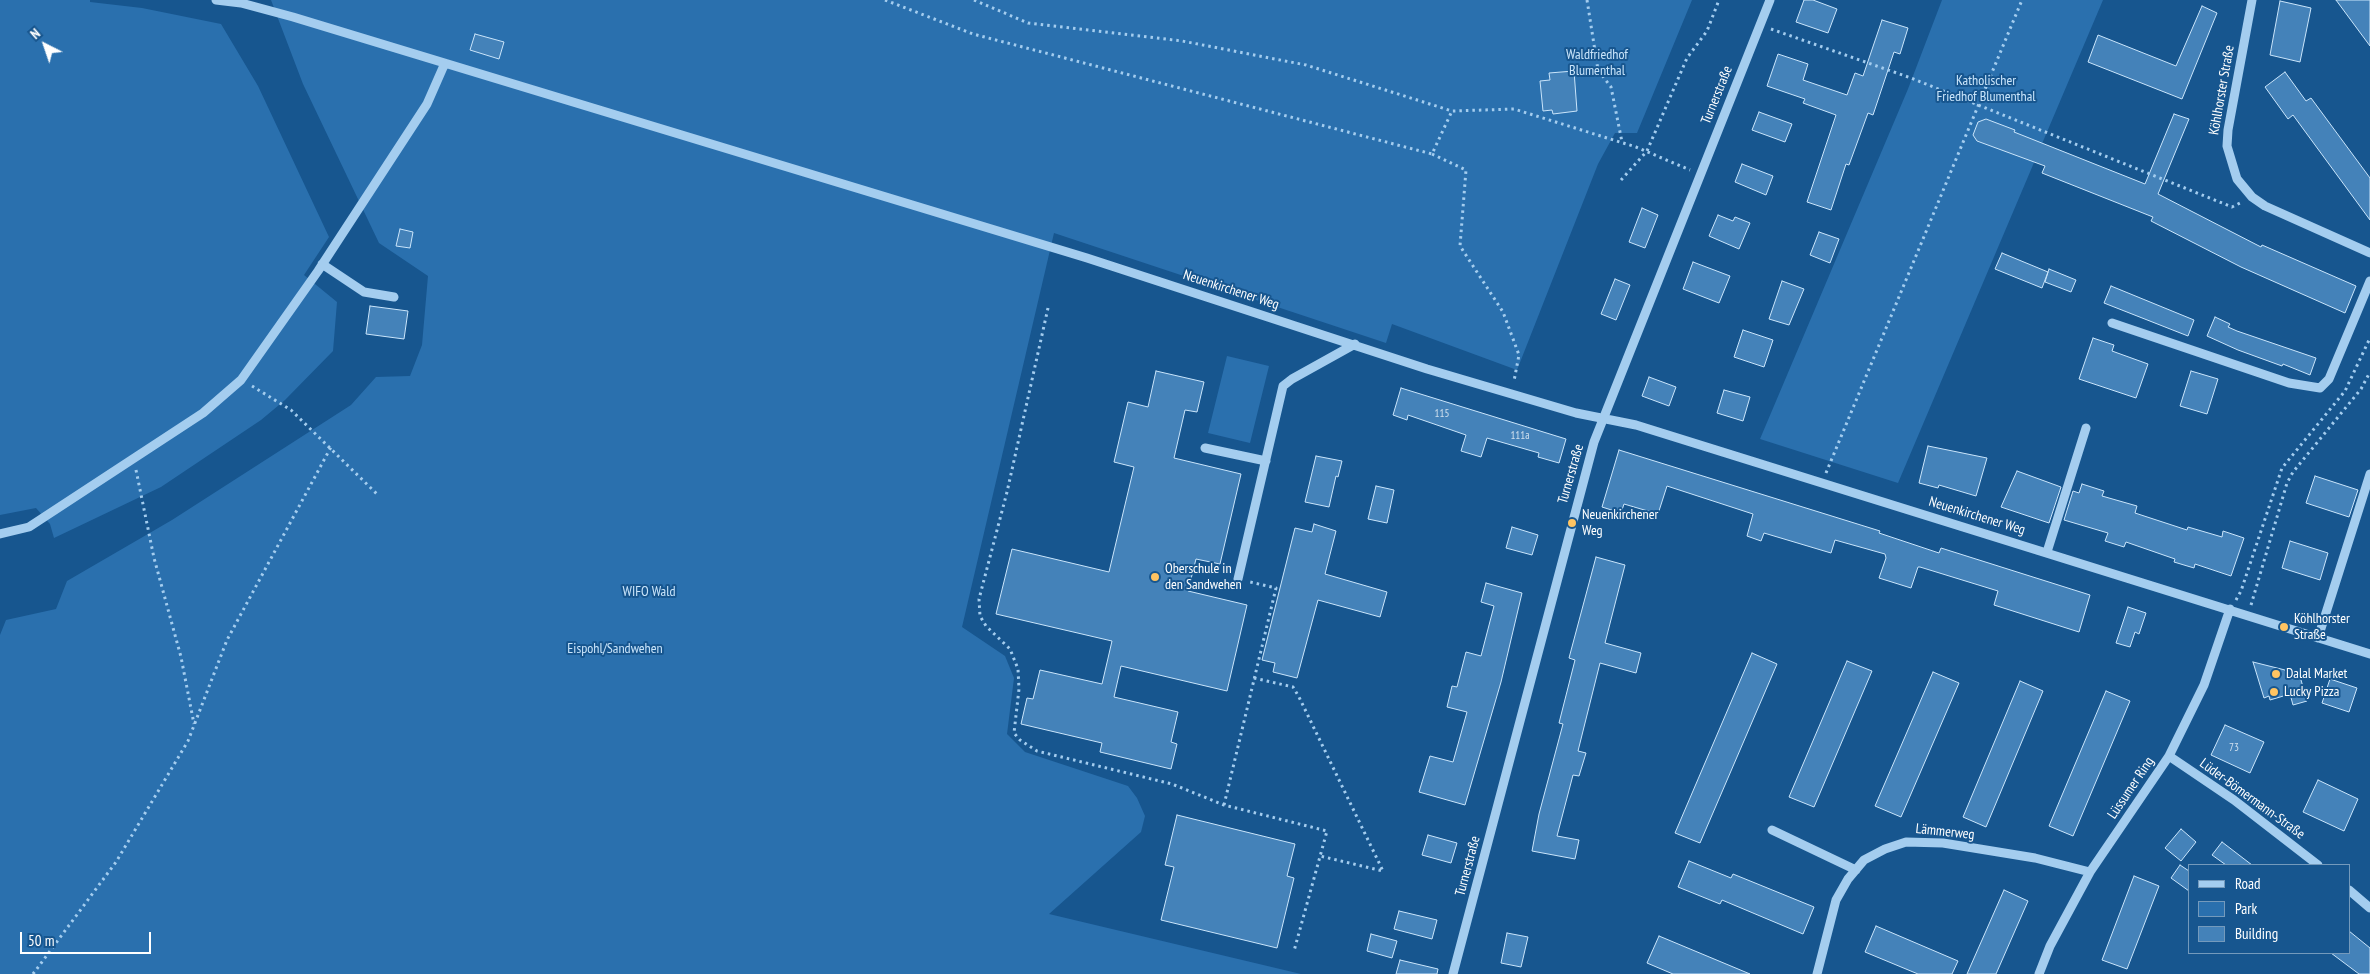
<!DOCTYPE html>
<html>
<head>
<meta charset="utf-8">
<style>
	body { margin:0 }
	#map { position:relative; width:2370px; height:974px; overflow:hidden; background:#17568f; font-family:"PT Sans Narrow",sans-serif }
	canvas { display:block }
	.legend { position:absolute; left:2188px; top:864px; width:162px; height:90px; box-sizing:border-box; background:#17568f; border:1px solid #749abc; margin:0; padding:6px 9px; list-style:none; font-size:15px; color:#fff }
	.legend li { display:flex; align-items:center; gap:10px; height:25px }
	.legend b { width:25px; border:1px solid #749abc }
	.north { position:absolute; left:20px; top:20px; width:50px; height:50px; -webkit-text-stroke:4px #17568f; paint-order:stroke; rotate:319deg; font-size:14px; font-weight:700; line-height:20px; text-align:center; color:#fff }
	.north::after { content:''; display:block; margin:auto; width:18px; height:22px; background:#fff; clip-path:polygon(50% 0,100% 100%,50% 72%,0 100%) }
	.scale { position:absolute; left:20px; top:932px; width:131px; height:22px; box-sizing:border-box; border:2px solid #fff; border-top:0; padding-left:6px; font-size:15px; line-height:18px; white-space:nowrap; color:#fff; -webkit-text-stroke:4px #17568f; paint-order:stroke }
</style>
</head>
<body>
<div id="map">
<canvas width="2370" height="974"></canvas>
<ul class="legend">
<li><b style="height:6px;background:#a4cdef"></b>Road</li>
<li><b style="height:14px;background:#2a70ae"></b>Park</li>
<li><b style="height:14px;background:#4482b9"></b>Building</li>
</ul>
<div class="north">N</div>
<div class="scale">50 m</div>
</div>
<script>
const ctx = document.querySelector('canvas').getContext('2d');
ctx.lineJoin = 'round';
function paint(path, color) { ctx.fillStyle = color; ctx.fill(path, 'evenodd'); }
const toPath = rows => new Path2D(rows.map(r => 'M' + r).join(''));
function strokePath(path, color, width, dash) { ctx.strokeStyle = color; ctx.lineWidth = width; ctx.lineCap = dash ? 'butt' : 'round'; ctx.setLineDash(dash || []); ctx.stroke(path); }
function write(font, color, halo, rows, align = 'center') {
  ctx.font = font + ' "PT Sans Narrow",sans-serif'; ctx.lineWidth = 4; ctx.setLineDash([]); ctx.textBaseline = 'middle'; ctx.strokeStyle = halo; ctx.fillStyle = color; for (const [text, x, y, turn = 0] of rows) {
    ctx.save(); ctx.translate(x, y); ctx.rotate((+turn || 0) * Math.PI / 180); ctx.textAlign = isNaN(turn) ? turn : align; if (halo) ctx.strokeText(text, 0, 0); ctx.fillText(text, 0, 0); ctx.restore();
  }
}
const green = toPath([
	[0,0,90,0,90,2,142,8,221,24,258,86,329,237,304,275,337,302,333,351,285,400,261,420,161,487,54,538,50,524,36,508,0,515],
	[271,0,1692,0,1637,133,1615,133,1598,164,1517,370,1392,324,1386,343,1054,233,962,627,1005,656,1014,678,1007,734,1025,752,1128,786,1137,798,1145,816,1141,832,1049,914,1301,974,0,974,0,635,6,620,56,609,67,581,172,520,351,405,376,377,410,376,422,345,428,276,379,243,303,84],
	[1942,0,2103,0,1898,483,1760,439,1908,89],
	[1227,356,1269,366,1250,443,1208,433]
]);
const building = toPath([
	[1804,0,1813,0,1837,9,1828,33,1796,22,1804,0],
	[2336,0,2370,0,2370,46,2336,0],
	[2280,1,2311,8,2300,62,2270,55,2280,1],
	[2202,6,2217,13,2182,99,2088,62,2098,35,2176,66,2202,6],
	[1882,20,1908,28,1900,54,1894,52,1873,115,1868,113,1849,165,1846,164,1831,210,1807,202,1836,115,1803,103,1805,99,1767,86,1778,54,1808,64,1803,80,1847,95,1855,73,1863,76,1882,20],
	[475,34,504,42,499,59,470,50,475,34],
	[1574,71,1577,111,1553,114,1552,110,1543,111,1540,81,1550,80,1549,73,1574,71],
	[2285,72,2306,101,2311,98,2370,178,2370,220,2293,115,2288,119,2265,87,2285,72],
	[1759,112,1792,124,1785,142,1752,130,1759,112],
	[2174,114,2189,119,2158,194,2261,247,2262,245,2356,286,2345,313,2241,267,2151,221,2153,217,2042,173,2045,166,1977,141,1973,135,1978,122,1986,119,2015,130,2014,132,2145,184,2174,114],
	[1742,164,1773,176,1766,195,1735,182,1742,164],
	[1642,208,1658,215,1645,248,1629,242,1642,208],
	[1718,215,1733,221,1735,217,1750,223,1739,249,1709,236,1718,215],
	[400,229,413,232,410,248,396,246,400,229],
	[1819,232,1839,239,1830,263,1810,255,1819,232],
	[2002,253,2048,272,2042,288,1995,269,2002,253],
	[1693,262,1730,276,1719,303,1683,289,1693,262],
	[2049,269,2076,280,2071,292,2045,282,2049,269],
	[1615,279,1630,285,1616,320,1601,314,1615,279],
	[1782,281,1804,289,1789,325,1769,319,1782,281],
	[2111,286,2194,320,2188,336,2104,303,2111,286],
	[370,306,408,311,404,339,366,334,370,306],
	[2215,317,2230,324,2228,327,2237,331,2316,358,2310,375,2283,364,2282,366,2238,350,2207,336,2215,317],
	[1743,330,1773,340,1764,367,1734,357,1743,330],
	[2093,338,2114,345,2112,351,2148,364,2136,398,2079,379,2093,338],
	[1156,371,1204,382,1197,412,1185,410,1174,458,1241,474,1220,564,1196,559,1188,591,1247,605,1227,691,1121,666,1114,697,1178,712,1171,742,1177,744,1171,769,1100,752,1102,743,1021,724,1027,698,1033,699,1040,670,1102,684,1112,641,996,614,1012,549,1109,572,1134,467,1114,462,1128,402,1148,407,1156,371],
	[2191,371,2218,379,2207,414,2180,406,2191,371],
	[1649,377,1676,387,1669,406,1642,396,1649,377],
	[1401,388,1566,439,1559,463,1538,457,1539,453,1487,438,1481,457,1461,451,1466,435,1408,415,1407,420,1393,415,1401,388],
	[1724,390,1750,397,1743,421,1717,413,1724,390],
	[1928,446,1987,458,1976,496,1939,485,1938,488,1919,483,1928,446],
	[1619,450,1880,531,1879,533,1939,553,1941,548,2090,595,2079,632,1994,605,1998,591,1920,567,1918,567,1911,588,1879,578,1886,558,1885,554,1835,540,1831,553,1764,533,1761,541,1747,536,1753,514,1667,486,1658,514,1624,504,1621,513,1602,507,1619,450],
	[1316,456,1342,461,1338,477,1336,476,1329,507,1305,502,1316,456],
	[2017,471,2061,487,2049,523,2001,507,2017,471],
	[2315,476,2358,490,2349,517,2306,503,2315,476],
	[2082,484,2104,491,2102,496,2137,506,2135,513,2187,530,2188,527,2222,537,2223,531,2244,538,2231,576,2195,564,2194,568,2174,562,2175,559,2126,542,2124,547,2105,541,2108,533,2064,520,2073,491,2079,493,2082,484],
	[1376,486,1394,490,1387,523,1368,519,1376,486],
	[1314,524,1336,531,1325,574,1387,592,1380,617,1318,600,1297,678,1273,672,1275,663,1262,660,1295,528,1312,532,1314,524],
	[1512,527,1538,535,1532,555,1506,548,1512,527],
	[2290,541,2328,553,2320,580,2282,568,2290,541],
	[1596,557,1625,565,1605,643,1641,653,1636,673,1600,663,1578,751,1586,753,1579,776,1573,775,1557,836,1579,840,1575,859,1532,851,1539,814,1563,724,1559,723,1575,660,1569,658,1596,557],
	[1486,583,1522,593,1501,682,1465,805,1419,792,1430,756,1453,762,1467,712,1447,707,1452,686,1457,687,1466,652,1481,656,1494,606,1481,602,1486,583],
	[2128,607,2146,613,2139,634,2135,632,2130,647,2116,643,2128,607],
	[1752,653,1777,664,1700,843,1675,833,1752,653],
	[1847,661,1872,671,1814,807,1789,797,1847,661],
	[2253,662,2285,670,2287,676,2299,673,2307,701,2293,705,2290,694,2270,700,2269,696,2264,698,2253,662],
	[1933,672,1959,683,1901,817,1875,806,1933,672],
	[2330,679,2357,688,2349,712,2322,703,2330,679],
	[2020,681,2043,691,1986,827,1963,817,2020,681],
	[2106,691,2130,701,2073,836,2049,826,2106,691],
	[2225,725,2264,742,2250,773,2211,755,2225,725],
	[2318,780,2358,799,2344,831,2303,812,2318,780],
	[1177,815,1295,844,1287,876,1294,878,1277,948,1161,920,1174,867,1165,865,1177,815],
	[2181,829,2196,842,2181,861,2165,848,2181,829],
	[1428,835,1457,843,1451,863,1422,855,1428,835],
	[2222,842,2252,865,2226,865,2212,855,2222,842],
	[1689,861,1731,878,1733,874,1814,907,1803,934,1722,900,1720,904,1678,887,1689,861],
	[2180,865,2189,871,2189,891,2171,878,2180,865],
	[2134,876,2159,886,2127,969,2102,960,2134,876],
	[2004,890,2028,901,1996,974,1967,974,2004,890],
	[1399,911,1437,920,1432,939,1394,929,1399,911],
	[1876,926,1958,961,1952,974,1918,974,1865,952,1876,926],
	[2349,931,2370,948,2370,974,2359,974,2331,953,2349,953,2349,931],
	[1507,933,1528,937,1521,967,1501,963,1507,933],
	[1371,934,1397,941,1392,958,1367,951,1371,934],
	[1659,936,1750,974,1673,974,1647,963,1659,936],
	[1400,960,1438,969,1437,974,1396,974,1400,960]
]);
const path = toPath([
	[885,0,973,34,1432,154,1452,111],
	[974,0,1028,23,1182,41,1306,65,1452,111,1514,109,1636,147,1690,170],
	[1587,0,1598,70,1611,87,1622,142],
	[1771,29,1911,78,2232,207,2240,203],
	[1432,154,1466,170,1460,246,1503,312,1519,355,1514,381],
	[1621,180,1647,151,1687,58,1707,31,1719,0],
	[1048,308,1007,492,979,599,980,616,986,626,1010,649,1018,669,1019,689,1014,733,1020,740,1037,751,1172,784,1224,805,1327,831,1294,951],
	[252,386,291,410,379,496],
	[136,470,154,558,181,657,194,724],
	[1826,473,2022,0],
	[2236,600,2241,591,2282,468,2345,391,2370,338],
	[2251,605,2287,483,2293,472,2361,389,2370,372],
	[1254,678,1293,687,1299,697,1383,871,1320,856],
	[1224,805,1276,588,1250,582],
	[33,974,116,862,188,741,227,640,331,447]
]);
const minor = toPath([
	[216,0,241,3,293,17,1087,258,1427,369,1576,413,1636,425,2370,654],
	[2252,0,2228,130,2227,146,2237,179,2252,197,2265,206,2370,253],
	[322,264,364,292,394,297],
	[2112,323,2289,383,2320,388,2329,379,2370,281],
	[1205,448,1266,461],
	[0,534,29,527,203,413,241,380,318,271,427,104,445,63],
	[2047,552,2086,428],
	[1238,579,1283,386,1292,379,1355,344],
	[2318,638,2370,474],
	[2169,756,2234,800,2318,865],
	[1772,830,1856,870],
	[2349,890,2370,908],
	[1453,974,1594,442,1770,0],
	[1817,974,1836,900,1848,879,1864,860,1885,849,1906,842,1943,843,2035,858,2090,872],
	[2039,974,2050,946,2090,872,2169,756,2204,685,2230,609]
]);
const markers = [
	[1572,523,5,"#ffc462"],
	[1155,577,5,"#ffc462"],
	[2284,627,5,"#ffc462"],
	[2276,674,5,"#ffc462"],
	[2274,692,5,"#ffc462"]
];
const numberNames = [
	["115",1442,414],
	["111a",1520,436],
	["73",2234,748]
];
const parkNames = [
	["Waldfriedhof",1597,55],
	["Blumenthal",1597,71],
	["Katholischer",1986,81],
	["Friedhof Blumenthal",1986,97],
	["WIFO Wald",649,592],
	["Eispohl/Sandwehen",615,649]
];
const streetNames = [
	["Köhlhorster Straße",2222,90,-80],
	["Turnerstraße",1717,95,-68],
	["Neuenkirchener Weg",1231,290,18],
	["Turnerstraße",1571,474,-74],
	["Neuenkirchener Weg",1977,516,17],
	["Lüssumer Ring",2131,788,-56],
	["Lüder-Bömermann-Straße",2252,799,36],
	["Lämmerweg",1945,832,6],
	["Turnerstraße",1468,866,-75]
];
const poiNames = [
	["Neuenkirchener",1582,515],
	["Weg",1582,531],
	["Oberschule in",1165,569],
	["den Sandwehen",1165,585],
	["Köhlhorster",2294,619],
	["Straße",2294,635],
	["Dalal Market",2286,674],
	["Lucky Pizza",2284,692]
];
paint(green, '#2a70ae');
paint(building, '#4482b9');
strokePath(building, '#cae5fb', 1);
strokePath(path, '#a4cdef', 3, [2.5, 4]);
strokePath(minor, '#a4cdef', 9);
for (const [x, y, r, color] of markers) { const dot = new Path2D(); dot.arc(x, y, r, 0, 2 * Math.PI); ctx.fillStyle = color; ctx.fill(dot); strokePath(dot, '#17568f', 2); }
write('11px', '#d0e0ee', null, numberNames);
write('14px', '#cae5fb', '#17568f', parkNames);
write('14px', '#fff', '#17568f', streetNames);
write('14px', '#fff', '#17568f', poiNames, 'left');
</script>
</body>
</html>
